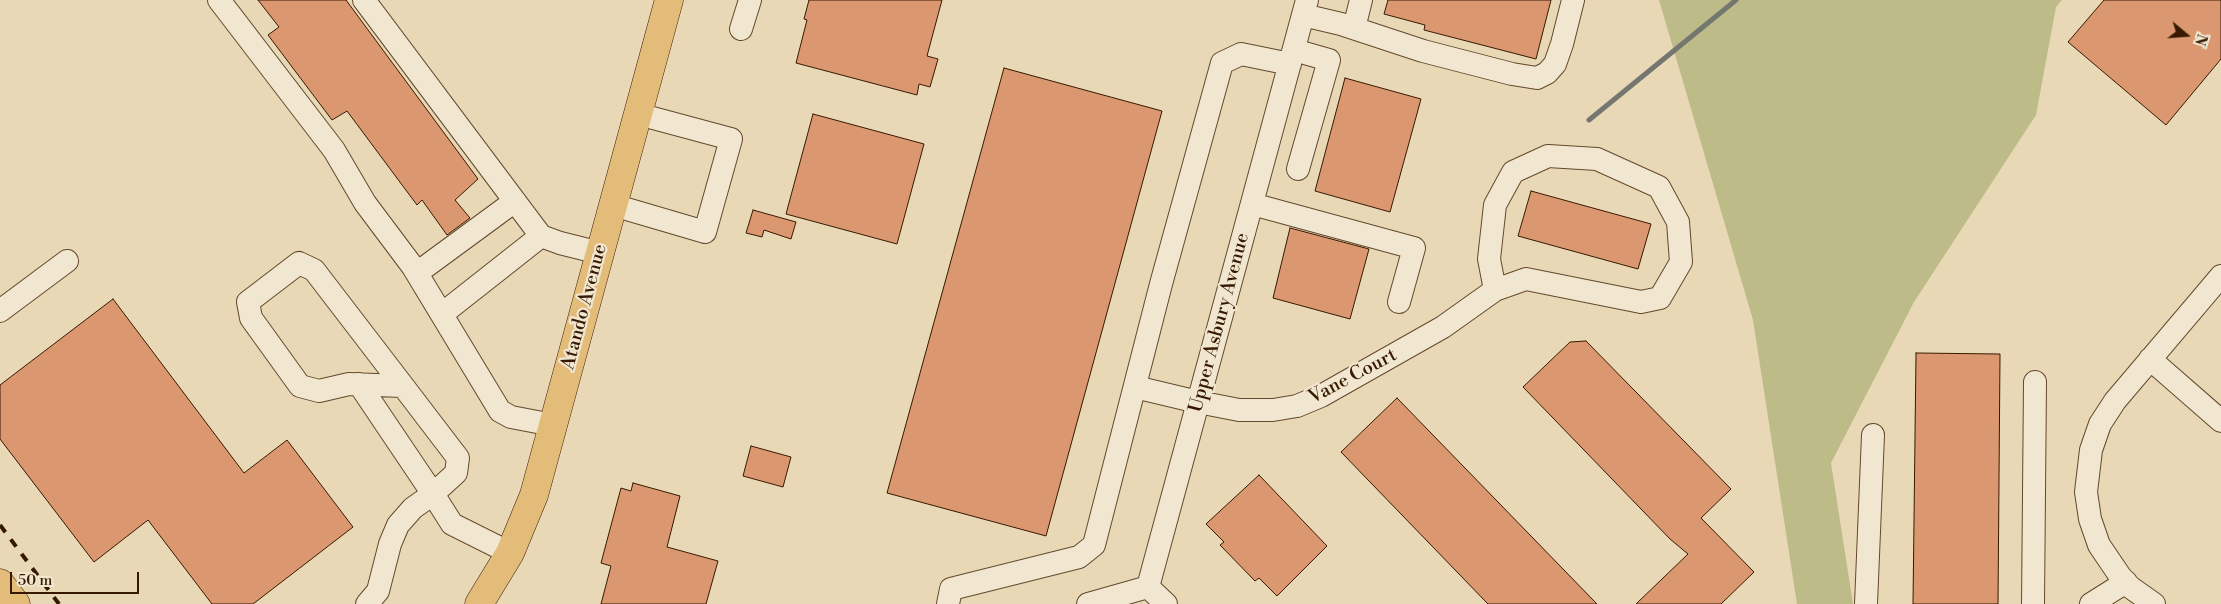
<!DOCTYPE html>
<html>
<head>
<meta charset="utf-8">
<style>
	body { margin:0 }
	#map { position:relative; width:2221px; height:604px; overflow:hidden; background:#e9d8b5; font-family:"Libre Bodoni",serif }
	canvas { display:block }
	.north { position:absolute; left:2161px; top:10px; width:50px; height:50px; -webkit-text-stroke:4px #f1e6cf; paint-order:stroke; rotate:108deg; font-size:14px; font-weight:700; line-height:20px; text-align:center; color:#361900 }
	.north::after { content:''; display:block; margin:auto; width:18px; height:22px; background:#361900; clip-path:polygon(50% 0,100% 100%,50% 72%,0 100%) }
	.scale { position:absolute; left:10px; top:572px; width:129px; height:22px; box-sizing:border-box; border:2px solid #361900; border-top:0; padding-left:6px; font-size:15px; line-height:18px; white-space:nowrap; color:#361900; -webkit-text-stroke:4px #f1e6cf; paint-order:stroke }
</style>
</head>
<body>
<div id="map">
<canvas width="2221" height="604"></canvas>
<div class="north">N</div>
<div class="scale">50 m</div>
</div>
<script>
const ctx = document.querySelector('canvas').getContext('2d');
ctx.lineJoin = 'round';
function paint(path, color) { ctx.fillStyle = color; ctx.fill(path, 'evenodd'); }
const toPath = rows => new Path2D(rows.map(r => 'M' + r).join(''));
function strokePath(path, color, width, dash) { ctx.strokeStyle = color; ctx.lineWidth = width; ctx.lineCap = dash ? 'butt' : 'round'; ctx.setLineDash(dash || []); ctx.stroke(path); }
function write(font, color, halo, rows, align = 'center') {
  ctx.font = font + ' "Libre Bodoni",serif'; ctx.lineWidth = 4.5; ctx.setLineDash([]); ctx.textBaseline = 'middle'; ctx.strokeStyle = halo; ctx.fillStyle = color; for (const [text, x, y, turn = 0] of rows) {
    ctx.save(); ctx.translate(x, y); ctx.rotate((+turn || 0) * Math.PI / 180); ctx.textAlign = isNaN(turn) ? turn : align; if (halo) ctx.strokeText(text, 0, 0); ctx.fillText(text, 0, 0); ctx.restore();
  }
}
const green = toPath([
	[1659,0,2062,0,2056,7,2036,115,1914,302,1831,463,1853,604,1797,604,1753,320]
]);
const stream = toPath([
	[1589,120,1736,0]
]);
const building = toPath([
	[258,0,346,0,478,179,455,200,470,218,447,235,422,200,417,205,347,111,332,120,268,35,279,27,258,0],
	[809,0,942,0,927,56,938,59,930,87,919,84,917,95,796,63,807,20,804,19,809,0],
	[1388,0,1551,0,1536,59,1424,30,1425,25,1384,14,1388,0],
	[2104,0,2221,0,2221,59,2166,125,2068,42,2104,0],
	[1004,68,1162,111,1046,536,887,493,1004,68],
	[1345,78,1421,99,1390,212,1315,191,1345,78],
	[813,114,924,144,897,244,786,214,813,114],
	[1531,191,1651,224,1638,269,1518,236,1531,191],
	[753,210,796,222,791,239,764,230,762,237,746,233,753,210],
	[1290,228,1369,249,1350,319,1273,298,1290,228],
	[113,299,244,473,287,440,353,527,253,604,212,604,148,520,94,562,0,439,0,385,113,299],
	[1586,341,1731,489,1701,518,1754,572,1721,604,1636,604,1688,554,1670,539,1523,387,1570,342,1586,341],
	[1916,353,2000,354,1998,604,1913,604,1916,353],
	[1397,398,1597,604,1488,604,1341,452,1397,398],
	[751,446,791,457,783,487,743,476,751,446],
	[1259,475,1327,546,1277,596,1259,578,1255,581,1220,545,1224,542,1206,524,1259,475],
	[633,483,680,496,667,547,718,561,706,604,601,604,611,566,601,563,621,488,631,491,633,483]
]);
const minor = toPath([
	[219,0,334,150,365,203,413,267,500,411,511,417,553,425],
	[364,0,541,236,560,243,600,253],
	[1303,15,1341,24,1423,51,1512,74,1537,78,1547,73,1555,64,1562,44,1573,0],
	[1354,28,1361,0],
	[741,29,750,0],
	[1294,50,1329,60,1298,169],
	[1252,204,1414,248,1399,302],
	[613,205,705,232,731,139,638,114],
	[417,273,515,201],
	[0,311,67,261],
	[442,314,541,236],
	[2150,359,2221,421],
	[359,384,433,494,413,508,398,525,390,544,378,591,367,604],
	[403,386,349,384,319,391,300,386,251,318,248,302,299,263,314,270,403,386,458,458,456,473,433,494,452,524,510,553],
	[1135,387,1198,402,1239,410,1273,410,1297,406,1321,396,1443,327,1495,290,1526,279,1641,302,1660,298,1681,262,1678,222,1659,187,1597,159,1548,156,1513,172,1495,205,1489,259,1495,290],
	[1148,587,1166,604],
	[948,604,951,589,1079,557,1094,545,1161,284,1222,63,1241,54,1290,64],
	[1088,604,1148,587,1307,0],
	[1866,604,1873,435],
	[2033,604,2035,382],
	[2091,604,2126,582],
	[2154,604,2130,587,2120,576,2099,545,2090,519,2086,492,2091,450,2100,424,2115,401,2221,276]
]);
const major = toPath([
	[0,583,16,604],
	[479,604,510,553,534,495,669,0]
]);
const rail = toPath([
	[0,525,59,604]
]);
const streetNames = [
	["Atando Avenue",585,307,-75],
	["Upper Asbury Avenue",1220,323,-75],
	["Vane Court",1353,377,-28]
];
paint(green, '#bdbc88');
strokePath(stream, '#747770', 5);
paint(building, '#db9870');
strokePath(building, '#361900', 1);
strokePath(minor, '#63492d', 24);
strokePath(major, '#361900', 29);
strokePath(minor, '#f1e6cf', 22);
strokePath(major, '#e4bc7a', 28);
strokePath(rail, '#361900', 4, [9, 9]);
write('19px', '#361900', '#f1e6cf', streetNames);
</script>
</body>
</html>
